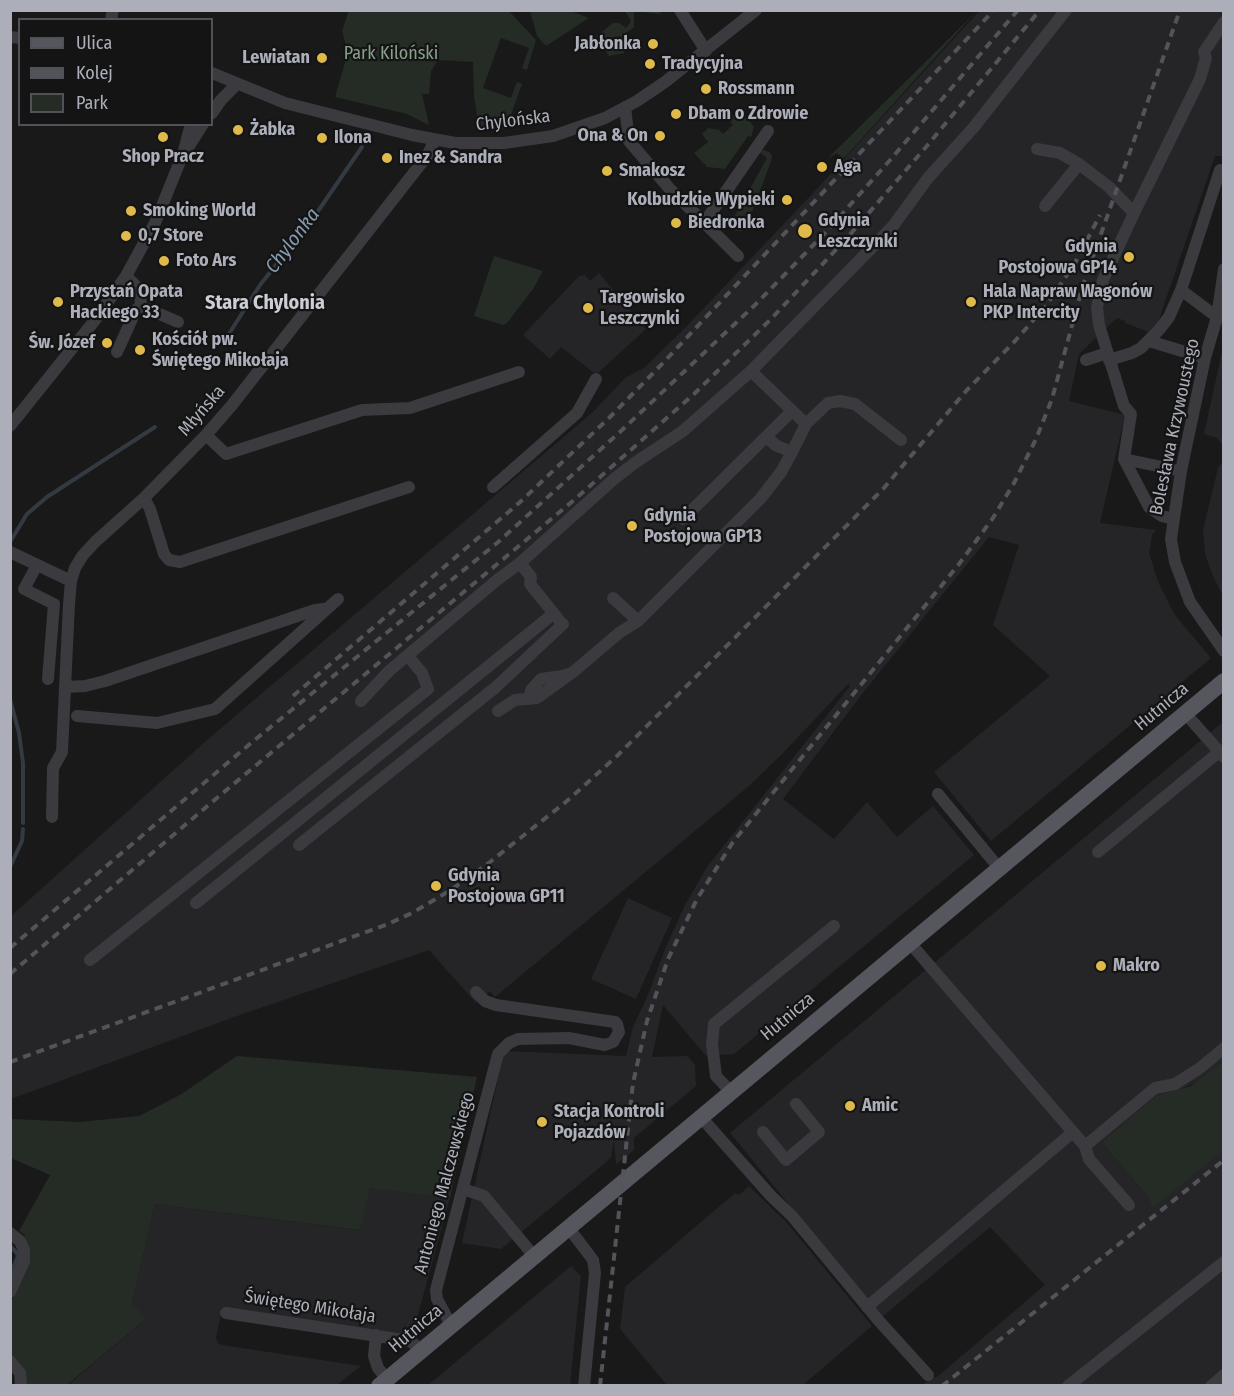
<!DOCTYPE html>
<html>
<head>
<meta charset="utf-8">
<style>
	body { margin:0 }
	#map { position:relative; width:1234px; height:1396px; overflow:hidden; background:#19191a; font-family:"Fira Sans Condensed",sans-serif }
	canvas { display:block }
	.frame { position:absolute; inset:0; border:12px solid #acafb9; pointer-events:none }
	.legend { position:absolute; left:18px; top:18px; width:195px; height:108px; box-sizing:border-box; background:#141415; border:2px solid #515257; margin:0; padding:8px 10px; list-style:none; font-size:18px; color:#acafb9 }
	.legend li { display:flex; align-items:center; gap:12px; height:30px }
	.legend b { width:30px; border:2px solid #515257 }
</style>
</head>
<body>
<div id="map">
<canvas width="1234" height="1396"></canvas>
<div class="frame"></div>
<ul class="legend">
<li><b style="height:8px;background:#56575e"></b>Ulica</li>
<li><b style="height:8px;background:#53545a"></b>Kolej</li>
<li><b style="height:16px;background:#252c26"></b>Park</li>
</ul>
</div>
<script>
const ctx = document.querySelector('canvas').getContext('2d');
ctx.lineJoin = 'round';
function paint(path, color) { ctx.fillStyle = color; ctx.fill(path, 'evenodd'); }
const toPath = rows => new Path2D(rows.map(r => 'M' + r).join(''));
function strokePath(path, color, width, dash) { ctx.strokeStyle = color; ctx.lineWidth = width; ctx.lineCap = dash ? 'butt' : 'round'; ctx.setLineDash(dash || []); ctx.stroke(path); }
function write(font, color, halo, rows, align = 'center') {
  ctx.font = font + ' "Fira Sans Condensed",sans-serif'; ctx.lineWidth = 4.5; ctx.setLineDash([]); ctx.textBaseline = 'middle'; ctx.strokeStyle = halo; ctx.fillStyle = color; for (const [text, x, y, turn = 0] of rows) {
    ctx.save(); ctx.translate(x, y); ctx.rotate((+turn || 0) * Math.PI / 180); ctx.textAlign = isNaN(turn) ? turn : align; if (halo) ctx.strokeText(text, 0, 0); ctx.fillText(text, 0, 0); ctx.restore();
  }
}
const built = toPath([
	[979,11,1223,11,1223,156,1215,156,1154,334,1125,323,1125,321,1117,318,1079,354,1069,401,1125,415,1100,523,1156,530,1152,535,1149,553,1159,584,1175,615,1211,658,991,841,934,772,1050,676,993,625,1019,545,989,537,862,694,783,799,834,839,867,802,897,837,933,806,974,855,734,1054,706,1056,663,1005,652,1057,688,1056,695,1065,696,1086,640,1133,634,1138,634,1150,616,1165,614,1140,611,1158,501,1249,462,1243,504,1051,626,1056,633,1027,648,995,665,949,685,905,707,867,850,686,848,684,783,753,749,786,495,997,490,991,476,1003,429,950,237,1016,11,1099,11,916,207,740,593,412,625,378,644,368,684,329,814,192],
	[599,273,646,329,599,372,594,373,561,347,550,359,523,335,579,276,585,275,590,281],
	[1223,347,1223,445,1217,438,1204,434],
	[1221,464,1224,464,1223,596,1212,574,1205,554,1203,530,1218,468],
	[1223,722,1223,1061,1197,1082,1179,1090,1102,1143,1148,1197,1153,1207,1223,1151,1223,1385,926,1385,924,1383,938,1376,1045,1285,990,1227,882,1317,730,1133],
	[628,898,672,918,636,999,591,979],
	[749,1186,787,1223,872,1326,803,1385,667,1385,620,1329,625,1287,735,1193,739,1195],
	[370,1187,450,1198,412,1336,222,1308,216,1338,218,1343,222,1345,361,1366,337,1385,67,1386,145,1320,132,1303,155,1204,359,1230],
	[571,1266,581,1276,570,1385,428,1385]
]);
const green = toPath([
	[349,10,509,11,536,40,527,70,522,68,529,48,501,38,483,88,511,98,517,82,522,84,506,129,479,130,474,95,473,62,438,60,431,71,429,94,422,94,429,125,407,114,335,97,348,52,342,31],
	[530,11,570,11,589,18,546,46,537,36],
	[625,11,660,11,661,14,634,11,634,27,626,33,624,39,624,53,609,56,606,51,608,48,622,44,620,36,597,41,593,39,613,23,619,23,626,28,631,21],
	[977,11,846,156,843,158,837,153,827,159],
	[740,108,754,127,751,137,748,136,725,169,707,167,694,153,708,142,702,134,708,128,719,130,723,134,733,125,728,119],
	[761,149,769,152,772,155,771,161,746,228,742,231,737,231,731,227,732,221,767,158,759,152],
	[494,256,543,271,533,289,507,323,503,325,474,316],
	[237,1056,477,1077,450,1198,370,1188,360,1230,155,1204,132,1303,146,1319,67,1385,24,1385,11,1356,11,1302,26,1266,30,1251,24,1234,19,1231,50,1175,11,1158,11,1119,80,1122,139,1116,180,1095],
	[1223,1061,1223,1151,1153,1208,1148,1197,1102,1143,1156,1096,1191,1086]
]);
const stream = toPath([
	[227,337,260,285,314,217,362,147],
	[10,542,27,514,47,497,155,427],
	[10,699,19,733,23,763,23,823],
	[10,867,22,841,23,829],
	[10,1246,16,1252,18,1256,10,1276]
]);
const minor = toPath([
	[680,10,706,51],
	[111,20,113,10],
	[10,37,20,38],
	[212,73,285,103,412,135,455,143,504,143,553,136,605,118,637,101,665,82,756,10],
	[625,107,629,141,669,188,738,256],
	[212,113,221,100,237,84],
	[189,146,203,124],
	[1037,149,1060,153,1079,164],
	[1045,206,1079,164,1109,187,1134,213,1103,280,1097,307,1099,325,1124,406,1131,414,1124,459,1181,471],
	[1134,213,1200,79,1206,58,1204,52,1224,22],
	[704,223,768,131],
	[1224,269,1217,317,1205,358,1181,471,1171,539,1175,562,1190,602,1224,651],
	[1181,290,1217,317],
	[141,306,178,322],
	[1149,341,1205,358],
	[117,352,136,310,141,306,140,290,126,276],
	[1086,360,1107,353],
	[1109,360,1132,353,1141,348,1159,330,1169,317,1181,290,1220,170],
	[751,371,806,424],
	[10,426,95,320,126,276,155,223,183,154,191,124],
	[206,435,226,454,362,410,410,408,519,372],
	[766,437,777,446,792,452,806,424,828,403,840,401,855,404,901,440],
	[1124,459,1149,507,1162,516,1173,519],
	[493,487,577,413,596,379],
	[144,498,150,509,164,554,169,560,180,562,409,487],
	[683,519,792,411],
	[10,552,71,581],
	[520,563,531,577,530,584,559,620],
	[37,565,24,589,54,604,48,679],
	[613,598,638,621],
	[65,687,85,686,105,681,315,610,324,609],
	[529,699,531,690,541,679,562,676,572,673,619,633,638,621,761,498,781,472,792,452],
	[361,701,389,671,497,580,520,563,614,479,636,462,683,431,751,371,893,226,928,178,974,127,1066,10],
	[498,711,515,700,537,698,569,675],
	[1185,713,1224,757],
	[77,716,157,723,215,709,338,599],
	[938,794,999,868],
	[52,817,53,768,62,752,69,604,71,581,75,568,83,555,95,542,144,498,206,435,232,405,427,156,435,140],
	[299,845,496,687,563,624],
	[1098,852,1219,752],
	[196,903,553,614],
	[910,943,1085,1146,1089,1159,1129,1205],
	[90,960,428,689,422,673,408,656],
	[730,1091,716,1076,712,1044,714,1024,834,926],
	[700,1116,771,1196,792,1216,879,1321,928,1375],
	[763,1132,786,1160,819,1132,796,1104],
	[1085,1146,1155,1088,1175,1084,1200,1068,1224,1048],
	[463,1189,484,1196,534,1256],
	[568,1227,593,1260,595,1273,584,1386],
	[10,1233,20,1241,24,1250,24,1261,10,1292],
	[867,1307,1073,1132],
	[226,1313,410,1341,422,1350],
	[451,1325,437,1299,436,1290,498,1054,509,1043,518,1039,569,1038,605,1045,613,1042,619,1032,617,1024,615,1022,496,1005,485,1001,476,992],
	[376,1335,374,1356,378,1368,387,1379],
	[10,1361,20,1373,21,1386],
	[1068,1386,1224,1262],
	[1211,1386,1224,1375]
]);
const major = toPath([
	[379,1386,1224,681]
]);
const rail = toPath([
	[293,696,519,503,609,418,663,363,994,10],
	[10,948,251,743,497,543,622,430,756,304,825,233,891,159,1018,10],
	[10,974,218,797,574,500,694,394,771,319,847,238,926,147,1040,10],
	[10,1062,388,924,412,913,451,890,490,862,567,801,618,755,883,489,966,391,1015,341,1046,306,1075,263,1100,215],
	[600,1386,633,1083,647,1021,668,959,697,899,733,842,959,564,993,518,1014,483,1036,439,1052,399,1083,285,1180,10],
	[942,1386,1224,1160]
]);
const markers = [
	[653,44,6,"#e0b94b"],
	[322,58,6,"#e0b94b"],
	[650,64,6,"#e0b94b"],
	[706,89,6,"#e0b94b"],
	[676,114,6,"#e0b94b"],
	[238,130,6,"#e0b94b"],
	[660,136,6,"#e0b94b"],
	[163,137,6,"#e0b94b"],
	[322,138,6,"#e0b94b"],
	[387,158,6,"#e0b94b"],
	[822,167,6,"#e0b94b"],
	[607,171,6,"#e0b94b"],
	[787,200,6,"#e0b94b"],
	[131,211,6,"#e0b94b"],
	[676,223,6,"#e0b94b"],
	[805,231,8,"#e0b94b"],
	[126,236,6,"#e0b94b"],
	[1129,257,6,"#e0b94b"],
	[164,261,6,"#e0b94b"],
	[58,302,6,"#e0b94b"],
	[971,302,6,"#e0b94b"],
	[588,308,6,"#e0b94b"],
	[107,343,6,"#e0b94b"],
	[140,350,6,"#e0b94b"],
	[632,526,6,"#e0b94b"],
	[436,886,6,"#e0b94b"],
	[1101,966,6,"#e0b94b"],
	[850,1106,6,"#e0b94b"],
	[542,1122,6,"#e0b94b"]
];
const poiNames = [
	["Jabłonka",641,44,"right"],
	["Lewiatan",310,58,"right"],
	["Tradycyjna",662,64],
	["Rossmann",718,89],
	["Dbam o Zdrowie",688,114],
	["Żabka",250,130],
	["Ona & On",648,136,"right"],
	["Ilona",334,138],
	["Shop Pracz",163,157,"center"],
	["Inez & Sandra",399,158],
	["Aga",834,167],
	["Smakosz",619,171],
	["Kolbudzkie Wypieki",775,200,"right"],
	["Smoking World",143,211],
	["Gdynia",818,221],
	["Leszczynki",818,242],
	["Biedronka",688,223],
	["0,7 Store",138,236],
	["Gdynia",1117,247,"right"],
	["Postojowa GP14",1117,268,"right"],
	["Foto Ars",176,261],
	["Przystań Opata",70,292],
	["Hackiego 33",70,313],
	["Hala Napraw Wagonów",983,292],
	["PKP Intercity",983,313],
	["Targowisko",600,298],
	["Leszczynki",600,319],
	["Kościół pw.",152,340],
	["Świętego Mikołaja",152,361],
	["Św. Józef",95,343,"right"],
	["Gdynia",644,516],
	["Postojowa GP13",644,537],
	["Gdynia",448,876],
	["Postojowa GP11",448,897],
	["Makro",1113,966],
	["Amic",862,1106],
	["Stacja Kontroli",554,1112],
	["Pojazdów",554,1133]
];
const parkNames = [
	["Park Kiloński",391,54]
];
const streetNames = [
	["Chylońska",513,121,-7],
	["Młyńska",202,411,-49],
	["Bolesława Krzywoustego",1175,427,-78],
	["Hutnicza",1162,707,-40],
	["Hutnicza",788,1017,-40],
	["Antoniego Malczewskiego",445,1183,-75],
	["Świętego Mikołaja",310,1307,9],
	["Hutnicza",416,1329,-40]
];
const waterNames = [
	["Chylonka",293,241,-53]
];
const neighbourhoodNames = [
	["Stara Chylonia",265,303]
];
paint(built, '#252527');
paint(green, '#252c26');
strokePath(stream, '#333a42', 4);
strokePath(minor, '#3a3a3f', 12);
strokePath(major, '#56575e', 16);
strokePath(rail, '#53545a', 4, [8, 6]);
for (const [x, y, r, color] of markers) { const dot = new Path2D(); dot.arc(x, y, r, 0, 2 * Math.PI); ctx.fillStyle = color; ctx.fill(dot); strokePath(dot, '#141415', 2); }
write('bold 18px', '#acafb9', '#141415', poiNames, 'left');
write('18px', '#85a289', '#141415', parkNames);
write('18px', '#acafb9', '#141415', streetNames);
write('italic 20px', '#879ab0', '#141415', waterNames);
write('bold 20px', '#cdced5', '#141415', neighbourhoodNames);
</script>
</body>
</html>
